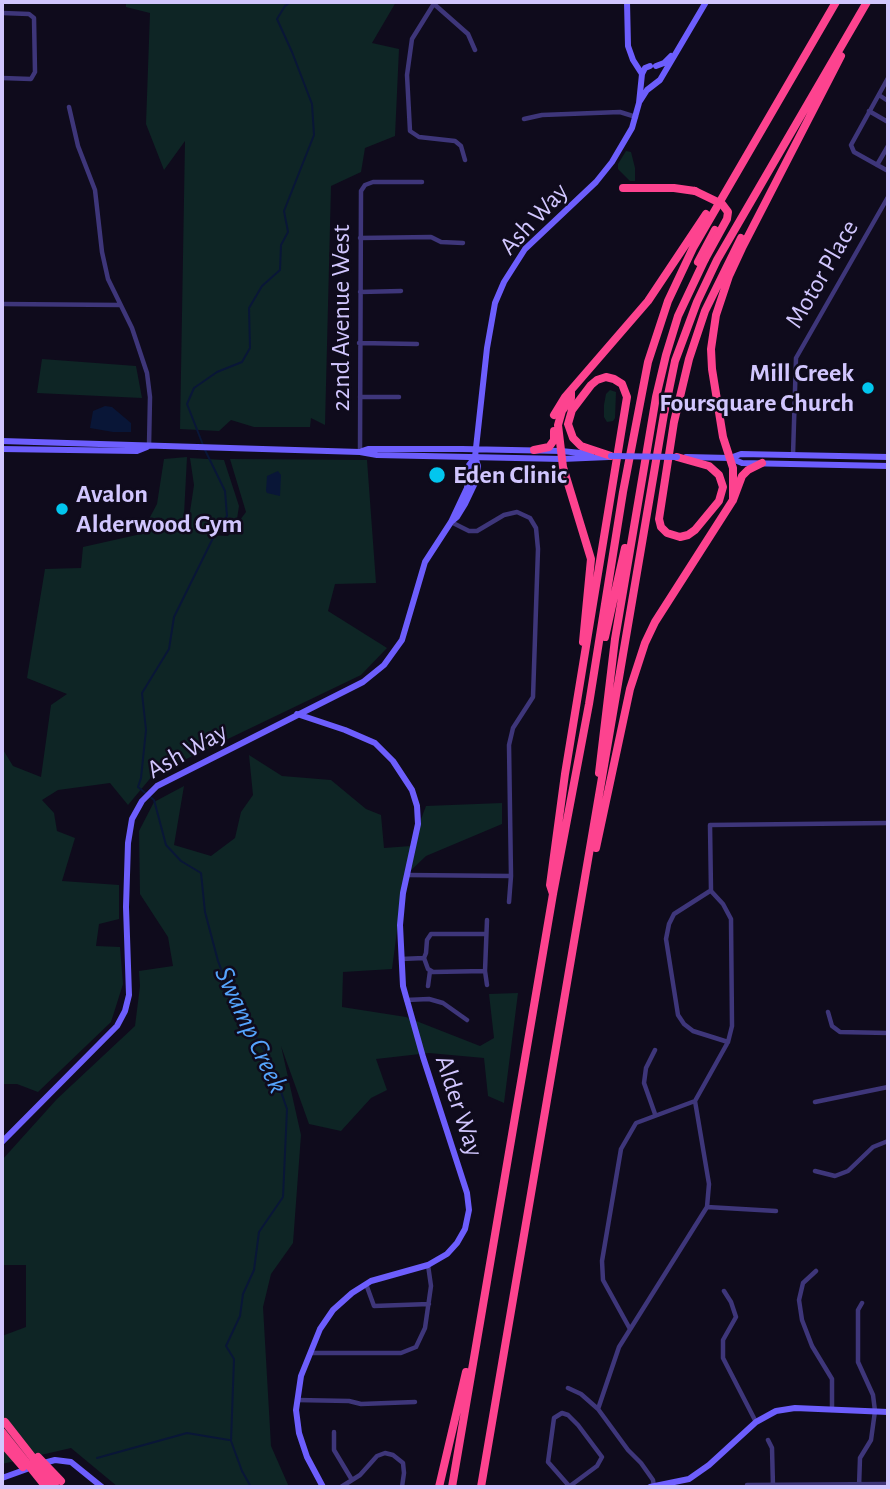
<!DOCTYPE html>
<html>
<head>
<meta charset="utf-8">
<style>
	body { margin:0 }
	#map { position:relative; width:890px; height:1489px; overflow:hidden; background:#0f0b1c; font-family:"Alegreya Sans",sans-serif }
	canvas { display:block }
	.frame { position:absolute; inset:0; border:4px solid #d1c6fe; pointer-events:none }
</style>
</head>
<body>
<div id="map">
<canvas width="890" height="1489"></canvas>
<div class="frame"></div>
</div>
<script>
const ctx = document.querySelector('canvas').getContext('2d');
ctx.lineJoin = 'round';
function paint(path, color) { ctx.fillStyle = color; ctx.fill(path, 'evenodd'); }
const toPath = rows => new Path2D(rows.map(r => 'M' + r).join(''));
function strokePath(path, color, width, dash) { ctx.strokeStyle = color; ctx.lineWidth = width; ctx.lineCap = dash ? 'butt' : 'round'; ctx.setLineDash(dash || []); ctx.stroke(path); }
function write(font, color, halo, rows, align = 'center') {
  ctx.font = font + ' "Alegreya Sans",sans-serif'; ctx.lineWidth = 5; ctx.setLineDash([]); ctx.textBaseline = 'middle'; ctx.strokeStyle = halo; ctx.fillStyle = color; for (const [text, x, y, turn = 0] of rows) {
    ctx.save(); ctx.translate(x, y); ctx.rotate((+turn || 0) * Math.PI / 180); ctx.textAlign = isNaN(turn) ? turn : align; if (halo) ctx.strokeText(text, 0, 0); ctx.fillText(text, 0, 0); ctx.restore();
  }
}
const green = toPath([
	[126,2,396,2,372,43,399,49,395,136,365,148,361,172,331,186,325,425,311,418,310,427,254,427,231,420,219,431,180,429,185,141,164,170,146,124,150,13,126,7],
	[626,151,631,152,635,168,635,181,630,181,618,169,618,164],
	[42,359,136,366,142,398,37,393],
	[610,390,616,392,615,418,613,421,607,422,604,417,604,405,606,394],
	[187,457,183,534,187,532,194,485,190,458,224,460,239,506,237,519,211,531,209,535,228,536,246,512,230,459,367,460,376,583,335,584,328,611,387,648,361,675,153,775,128,805,110,783,58,790,42,800,54,813,57,831,75,838,62,881,119,885,119,919,99,924,96,946,120,947,123,984,111,1022,38,1092,17,1084,2,1084,2,748,13,766,41,777,51,705,67,694,27,678,45,569,81,568,83,547,141,534,157,504,164,459],
	[249,755,282,776,331,780,366,809,381,815,384,848,411,846,426,806,502,803,502,824,426,856,404,877,392,969,343,972,342,1007,406,1017,480,1046,494,1038,489,994,518,993,504,1103,488,1096,484,1058,429,1053,376,1059,387,1090,371,1098,341,1131,309,1124,281,1046,301,1135,293,1243,271,1274,263,1307,271,1446,289,1487,118,1487,71,1448,2,1464,2,1336,26,1327,26,1265,2,1265,2,1160,57,1099,135,1026,140,986,139,971,173,966,168,937,140,894,139,831,154,802,184,786,174,845,211,856,235,838,241,812,253,795]
]);
const water = toPath([
	[105,406,112,407,131,423,131,432,113,432,90,428,93,411],
	[278,471,281,475,280,496,267,493,266,491,267,476]
]);
const stream = toPath([
	[203,445,187,404,194,388,217,372,242,362,250,348,249,308,262,286,280,270,281,245,288,232,284,211,314,135,312,104,292,52,277,19,285,6,291,2],
	[205,450,225,491,227,516,217,530,174,617,169,649,142,693,146,730,141,778,138,787,154,800,166,845,181,861,201,873,205,912,218,961,233,1000,270,1060,287,1109,283,1197,259,1232,254,1270,243,1294,240,1316,226,1346,234,1359,231,1441,242,1471,251,1487],
	[97,1458,187,1433,229,1440]
]);
const street = toPath([
	[435,2,412,39,407,75,410,131,419,137,455,141,461,146,465,160],
	[434,4,468,34,475,50],
	[2,13,29,14,34,18,35,72,31,79,2,78],
	[888,78,851,145,854,152,888,171],
	[879,95,888,101],
	[69,107,78,146,95,190,102,252,108,279,132,328,147,373,150,397,149,446],
	[869,111,888,122],
	[524,119,542,115,620,112,636,117],
	[877,165,888,146],
	[360,238,431,237,441,242,463,243],
	[360,292,401,291],
	[2,304,120,305],
	[359,343,417,344],
	[360,397,399,397],
	[360,452,361,191,365,185,373,182,422,182],
	[793,455,796,358,888,197],
	[451,522,469,531,477,531,504,515,517,512,530,518,536,528,538,549,533,697,513,728,509,745,511,876,509,902],
	[407,875,511,876],
	[710,891,674,914,669,924,666,939,678,1015,684,1024,693,1031,728,1042],
	[487,920,485,971,487,985],
	[424,958,428,969,433,972,485,971],
	[401,959,424,958,426,953,427,940,431,934,485,934],
	[428,986,430,971],
	[406,1000,429,999,443,1003,467,1020],
	[828,1012,832,1026,840,1032,888,1033],
	[655,1050,646,1068,644,1083,655,1114],
	[815,1102,888,1087],
	[815,1171,835,1176,848,1171,873,1147,888,1141],
	[707,1207,776,1211],
	[816,1271,803,1283,799,1300,802,1320,812,1346,832,1379,832,1410],
	[366,1284,374,1306,429,1304],
	[724,1291,731,1302,736,1317,723,1340,723,1358,756,1422],
	[630,1329,603,1280,602,1261,621,1149,636,1123,695,1101],
	[311,1353,401,1353,416,1347,425,1328,431,1286,428,1265],
	[568,1388,581,1394,598,1409],
	[297,1400,349,1401,361,1404,415,1402],
	[334,1432,334,1450,352,1480],
	[768,1440,772,1448,773,1487],
	[747,1485,888,1484],
	[570,1486,597,1466,602,1457,578,1425,568,1415,562,1413,554,1418,548,1462,570,1487],
	[341,1487,360,1475,377,1456,385,1453,393,1455,403,1463,404,1473,402,1487],
	[654,1487,653,1480,641,1463,628,1450,598,1409,619,1347,707,1207,709,1184,695,1101,728,1042,732,1026,731,919,723,904,711,891,710,825,888,823],
	[859,1487,860,1458,871,1440,875,1411,873,1395,858,1362,858,1310,862,1303]
]);
const secondary = toPath([
	[627,2,628,46,633,60,642,74],
	[656,66,664,63,671,56],
	[640,101,647,90,660,80,706,2],
	[2,441,360,452,377,455,562,459,609,457],
	[2,449,137,451,147,447],
	[362,451,368,449,462,449,561,451,591,454],
	[686,457,730,458,741,454,888,457],
	[730,458,742,463,888,466],
	[451,522,457,517,465,504,475,483,478,466,475,457,487,348,495,303,504,282,525,249,596,182,612,162,632,128,639,103,642,74,645,68,650,66],
	[297,714,345,730,375,743,393,761,412,790,417,806,418,824,403,893,400,925,403,986,423,1057,467,1193,469,1210,465,1229,457,1243,447,1254,428,1265,371,1281,352,1293,333,1310,320,1329,301,1376,296,1410,299,1433,307,1457,323,1487],
	[2,1142,117,1026,125,1011,129,995,126,907,128,843,132,819,142,801,157,786,363,682,384,665,402,640,425,562,451,522,467,488,469,465,475,457],
	[40,1464,55,1460,71,1462,102,1487],
	[2,1478,27,1469],
	[650,1487,689,1479,709,1465,756,1422,776,1411,795,1408,888,1412]
]);
const highway = toPath([
	[623,188,674,188,695,191],
	[698,262,715,230],
	[571,391,571,398,562,411,558,425,563,467,591,559,583,642],
	[554,415,565,397,648,301,706,214],
	[534,450,549,447,554,440,554,431],
	[677,457,709,466,719,475,723,487,719,501,695,530,688,535,680,537,667,533,661,527,659,519,674,422,689,359,705,311,741,238],
	[733,500,733,468,723,437,712,369,711,349,716,315,729,276,742,248,841,56],
	[605,637,625,548],
	[599,773,615,639,656,397,666,355,678,316,705,259],
	[596,848,630,689,645,643,655,622,733,500,742,476,748,470,762,463],
	[553,894,550,885,565,774,627,397,622,384,614,379,606,377,597,380,591,385,572,410,568,424,573,438,581,446,611,456],
	[439,1487,466,1372],
	[452,1487,553,894,589,704,623,492,648,362,668,301,693,248,836,2],
	[481,1487,664,414,675,361,697,302,717,260,867,2]
]);
const secondaryBridge = toPath([
	[611,456,677,457]
]);
const highwayBridge = toPath([
	[695,191,722,204,728,212,727,219,705,259],
	[5,1422,55,1486],
	[2,1432,46,1487],
	[2,1443,23,1467],
	[38,1457,61,1481]
]);
const markers = [
	[868,388,7,"#02c6ee"],
	[437,475,9,"#02c6ee"],
	[62,509,7,"#02c6ee"]
];
const streetNames = [
	["Ash Way",534,219,-47],
	["Motor Place",822,274,-60],
	["22nd Avenue West",341,318,-90],
	["Ash Way",187,751,-29],
	["Alder Way",459,1106,72]
];
const poiNames = [
	["Mill Creek",854,373,"right"],
	["Foursquare Church",854,403,"right"],
	["Eden Clinic",453,475],
	["Avalon",76,494],
	["Alderwood Gym",76,524]
];
const waterNames = [
	["Swamp Creek",251,1030,65]
];
paint(green, '#0e2525');
paint(water, '#091637');
strokePath(stream, '#091637', 2);
strokePath(street, '#3e367a', 4.5);
strokePath(secondary, '#6d5efd', 6);
strokePath(highway, '#fd438f', 8);
strokePath(secondaryBridge, '#6d5efd', 6);
strokePath(highwayBridge, '#fd438f', 8);
for (const [x, y, r, color] of markers) { const dot = new Path2D(); dot.arc(x, y, r, 0, 2 * Math.PI); ctx.fillStyle = color; ctx.fill(dot); strokePath(dot, '#0f0b1c', 2.5); }
write('26px', '#d1c6fe', '#0f0b1c', streetNames);
write('bold 26px', '#d1c6fe', '#0f0b1c', poiNames, 'left');
write('italic 28px', '#55a4fd', '#0f0b1c', waterNames);
</script>
</body>
</html>
